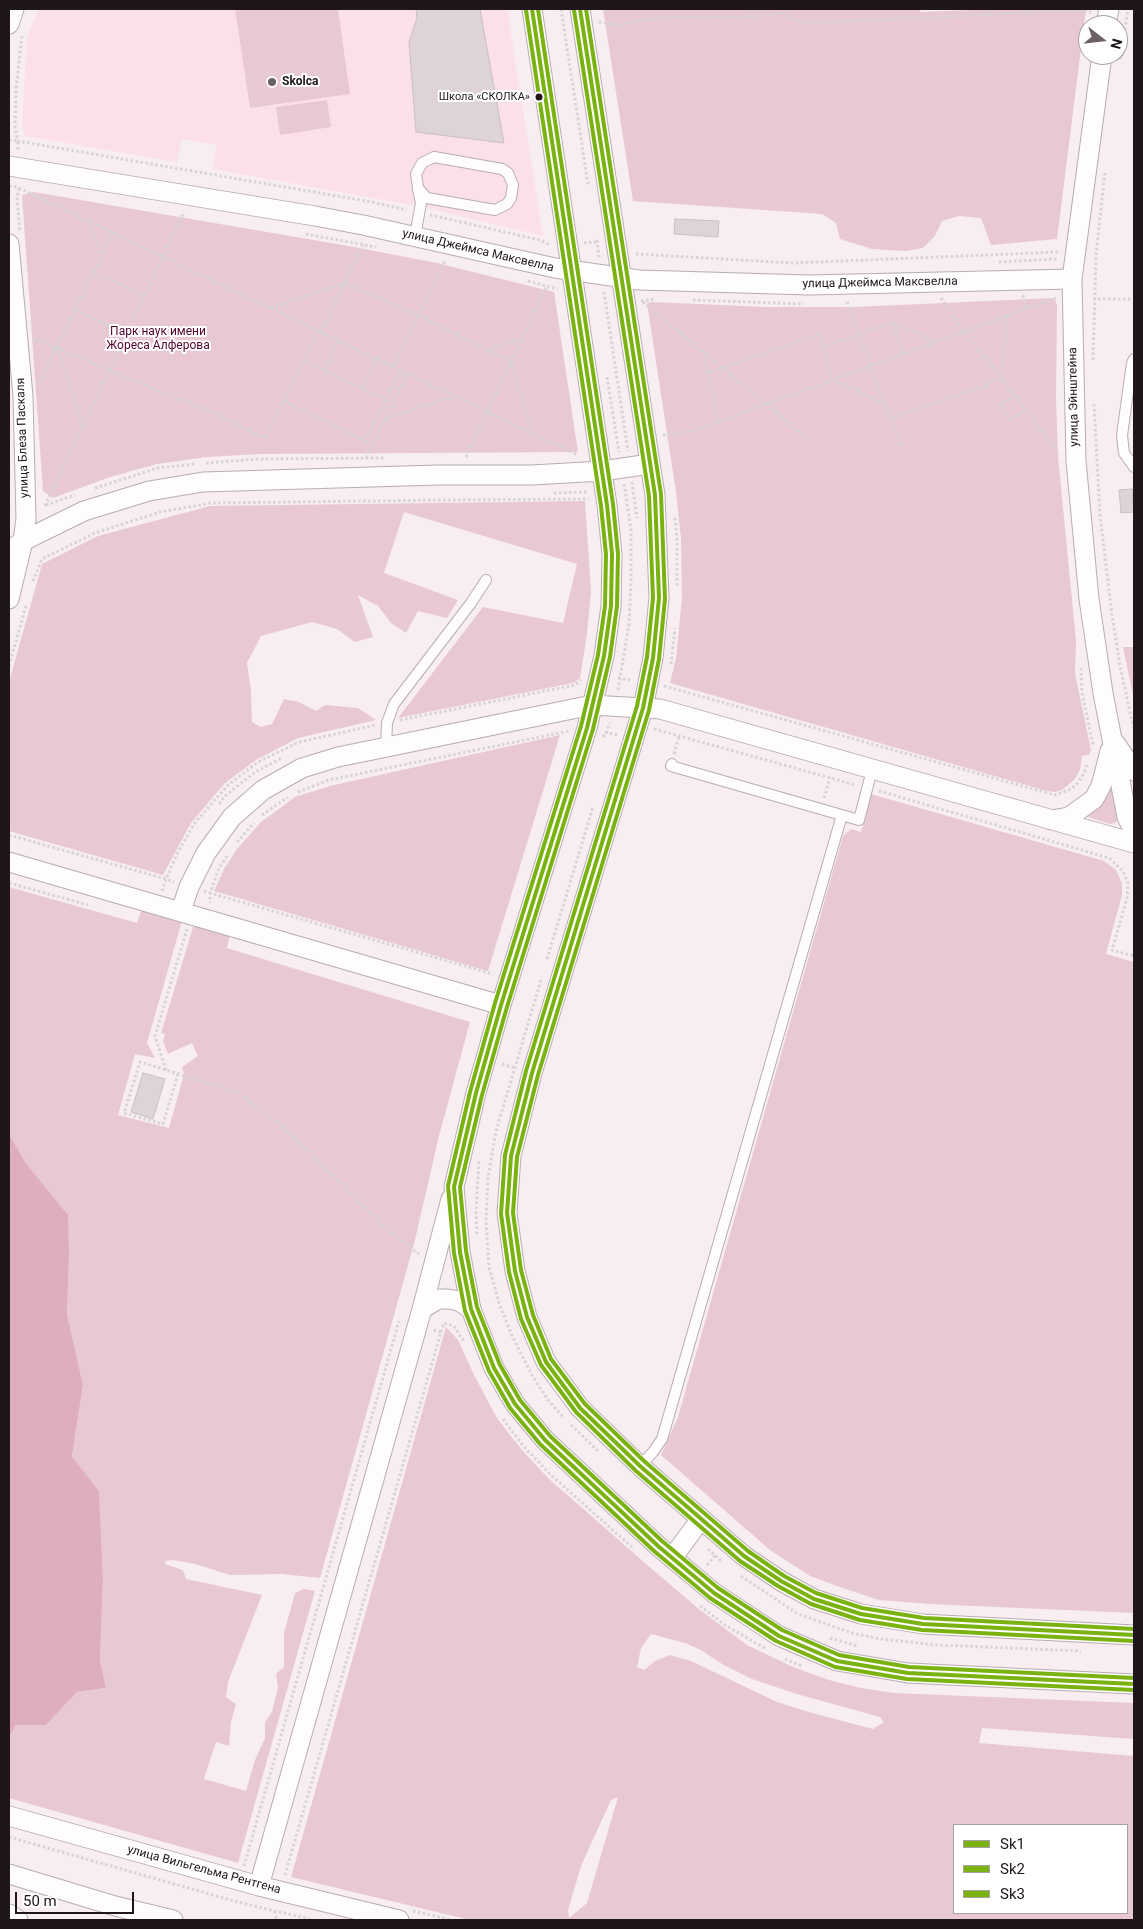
<!DOCTYPE html>
<html>
<head>
<meta charset="utf-8">
<style>
	body { margin:0 }
	#map { position:relative; width:1143px; height:1929px; overflow:hidden; background:#f8edf0; font-family:Roboto,sans-serif }
	canvas { display:block }
	.frame { position:absolute; inset:0; border:10px solid #201519; pointer-events:none }
	.legend { position:absolute; left:953px; top:1824px; width:175px; height:90px; box-sizing:border-box; background:#fff; border:1px solid #a6a1a3; margin:0; padding:6px 9px; list-style:none; font-size:15px; color:#201519 }
	.legend li { display:flex; align-items:center; gap:10px; height:25px }
	.legend b { width:25px; border:1px solid #a6a1a3 }
	.north { position:absolute; left:1078px; top:15px; width:50px; height:50px; box-sizing:border-box; background:#fff; border:1px solid #a6a1a3; border-radius:50%; rotate:106deg; font-size:14px; font-weight:700; line-height:20px; text-align:center; color:#201519 }
	.north::after { content:''; display:block; margin:auto; width:18px; height:22px; background:#6c6164; clip-path:polygon(50% 0,100% 100%,50% 72%,0 100%) }
	.scale { position:absolute; left:15px; top:1892px; width:119px; height:22px; box-sizing:border-box; border:2px solid #201519; border-top:0; padding-left:6px; font-size:15px; line-height:18px; white-space:nowrap; color:#201519; -webkit-text-stroke:4px #fff; paint-order:stroke }
</style>
</head>
<body>
<div id="map">
<canvas width="1143" height="1929"></canvas>
<div class="frame"></div>
<ul class="legend">
<li><b style="height:6px;background:#7ab310"></b>Sk1</li>
<li><b style="height:6px;background:#7ab310"></b>Sk2</li>
<li><b style="height:6px;background:#7ab310"></b>Sk3</li>
</ul>
<div class="north">N</div>
<div class="scale">50 m</div>
</div>
<script>
const ctx = document.querySelector('canvas').getContext('2d');
ctx.lineJoin = 'round';
function paint(path, color) { ctx.fillStyle = color; ctx.fill(path, 'evenodd'); }
const toPath = rows => new Path2D(rows.map(r => 'M' + r).join(''));
function strokePath(path, color, width, dash) { ctx.strokeStyle = color; ctx.lineWidth = width; ctx.lineCap = dash ? 'butt' : 'round'; ctx.setLineDash(dash || []); ctx.stroke(path); }
function write(font, color, halo, rows, align = 'center') {
  ctx.font = font + ' Roboto,sans-serif'; ctx.lineWidth = 4; ctx.setLineDash([]); ctx.textBaseline = 'middle'; ctx.strokeStyle = halo; ctx.fillStyle = color; for (const [text, x, y, turn = 0] of rows) {
    ctx.save(); ctx.translate(x, y); ctx.rotate((+turn || 0) * Math.PI / 180); ctx.textAlign = isNaN(turn) ? turn : align; if (halo) ctx.strokeText(text, 0, 0); ctx.fillText(text, 0, 0); ctx.restore();
  }
}
const built = toPath([
	[39,9,507,9,543,236,427,208,213,169,217,145,182,139,177,162,25,136,22,127,27,37]
]);
const green = toPath([
	[235,9,338,9,350,94,250,108],
	[603,9,920,9,920,12,996,9,1086,9,1057,239,991,245,981,218,959,216,942,221,935,236,923,248,906,251,872,249,840,239,836,223,822,214,633,201],
	[327,100,331,127,280,135,276,107],
	[34,192,354,247,437,263,554,292,578,452,260,454,207,457,157,464,110,477,53,498,43,491,22,195],
	[1054,298,1057,305,1056,399,1058,456,1076,641,1075,673,1091,750,1089,755,1082,756,1080,770,1075,779,1062,790,1055,792,1047,791,670,683,676,658,682,598,681,539,676,492,647,303,652,302,765,307,854,307],
	[585,501,591,591,587,634,580,678,573,683,398,718,483,607,563,623,577,564,404,512,384,573,458,600,447,618,418,611,406,633,391,623,378,606,358,595,373,637,355,642,337,629,312,622,261,636,247,663,251,690,252,722,261,727,272,724,284,699,299,702,316,711,325,705,358,708,376,720,298,738,256,760,225,783,191,823,163,875,9,831,9,682,42,564,98,536,210,506],
	[1123,647,1134,647,1134,700],
	[560,735,488,971,214,891,224,869,237,849,261,822,295,797,330,786],
	[1110,786,1113,786,1119,819,1115,823,1110,824,1085,816],
	[871,794,1104,861,1116,870,1122,883,1122,895,1106,954,1134,962,1134,1613,929,1604,879,1600,837,1586,810,1576,770,1550,661,1455,678,1417,843,836,851,829,861,832],
	[9,887,137,923,142,909,182,921,147,1043,155,1058,135,1054,118,1115,169,1128,184,1074,182,1067,198,1056,192,1043,168,1054,163,1041,165,1034,161,1033,194,924,230,935,227,948,470,1022,439,1136,414,1244,320,1578,282,1574,230,1575,195,1564,174,1560,165,1561,165,1564,183,1570,186,1579,262,1595,228,1682,226,1697,236,1704,231,1722,229,1746,216,1742,204,1779,246,1791,255,1760,265,1738,265,1722,272,1712,278,1687,276,1674,284,1667,284,1633,295,1593,304,1589,315,1591,238,1863,9,1798,9,1737,16,1725,46,1725,77,1692,106,1688,100,1660,103,1577,99,1491,72,1458,83,1385,67,1314,69,1255,27,1165,9,1134],
	[446,1327,458,1340,474,1375,497,1418,521,1449,549,1479,645,1563,700,1610,747,1645,793,1667,829,1680,861,1688,894,1693,1134,1703,1134,1739,982,1728,979,1743,1134,1756,1134,1920,470,1920,291,1877],
	[651,1634,685,1643,701,1650,722,1664,752,1679,797,1694,880,1717,884,1722,873,1729,812,1713,777,1702,691,1661,670,1655,655,1661,644,1670,637,1667,641,1648],
	[618,1797,587,1903,569,1918,568,1910,581,1866,611,1800],
	[954,1825,1127,1825,1127,1913,954,1913]
]);
const water = toPath([
	[9,1134,27,1165,68,1215,69,1255,67,1314,83,1385,72,1457,99,1491,103,1577,100,1660,106,1688,77,1692,46,1725,16,1725,9,1737]
]);
const building = toPath([
	[416,9,480,9,504,143,416,132,409,42,417,18,416,9],
	[675,219,719,221,718,237,674,234,675,219],
	[1132,489,1134,512,1121,513,1119,490,1132,489],
	[143,1073,165,1079,153,1119,131,1112,143,1073]
]);
const path = toPath([
	[561,9,588,184],
	[599,22,620,25,641,20,673,17,731,17,775,15,782,12,799,22,810,23,1078,10,1091,12],
	[22,36,16,89,15,128,18,141,372,202,407,210],
	[1120,59,1128,9],
	[9,140,18,141,18,151],
	[9,186,19,187],
	[19,188,578,455],
	[19,188,17,198,20,232],
	[430,215,540,240,550,245],
	[90,222,102,254],
	[306,234,376,247],
	[597,240,599,258],
	[584,243,597,242],
	[636,254,793,263,1059,252],
	[999,262,1058,259],
	[94,272,145,296],
	[528,281,558,289],
	[604,292,628,451],
	[1023,295,1026,309],
	[941,298,964,332,1002,379,1059,454],
	[1093,299,1134,299],
	[693,300,804,304],
	[641,301,655,299],
	[643,302,809,440],
	[847,302,900,445],
	[271,308,345,283,418,315,511,362,532,433],
	[76,310,127,334],
	[893,323,903,354],
	[321,332,363,245],
	[33,338,179,400,186,400,265,438,284,401,366,441,401,370],
	[823,347,893,322,935,342],
	[58,348,83,428],
	[489,350,522,338],
	[705,354,708,373],
	[1093,360,1096,255,1105,172],
	[303,361,387,400],
	[393,367,445,261],
	[325,371,338,340],
	[607,377,619,452],
	[39,383,113,233],
	[363,388,376,358],
	[1015,395,999,406,1009,420,1025,410],
	[284,401,318,331],
	[1094,404,1100,515,1112,615,1120,666,1134,730],
	[385,419,454,396],
	[890,419,1002,379,1007,316],
	[718,422,708,373,819,334,833,379,885,404],
	[663,435,693,431,1056,298],
	[466,457,547,286],
	[366,458,407,373],
	[206,463,260,459,385,458],
	[632,482,637,518],
	[95,488,158,468,195,464],
	[554,493,588,492],
	[46,505,75,495],
	[45,506,184,212],
	[675,518,677,539,677,587],
	[33,581,42,559,95,533,160,512,211,503,447,500,589,499],
	[671,664,675,628],
	[9,666,26,606],
	[1081,668,1082,693,1093,745],
	[618,678,631,680],
	[664,686,1055,795,1071,789,1077,784,1083,775,1088,763],
	[618,690,629,624,631,578,631,531,624,483],
	[400,720,575,685,581,680],
	[654,729,856,785],
	[605,732,618,735],
	[603,737,607,732,609,723],
	[674,754,679,736],
	[879,791,1109,858,1123,871,1128,883,1127,898,1112,950,1134,956],
	[298,792,329,780,569,731],
	[824,798,830,778],
	[219,804,225,796,255,772,282,758],
	[262,815,288,797],
	[9,835,166,879,177,854,194,824,227,786,258,762,299,742,376,725],
	[237,842,254,823],
	[227,856,219,868,210,893,493,974],
	[9,883,88,905],
	[162,891,166,879,174,882],
	[204,891,210,893,210,903],
	[547,959,593,807],
	[541,980,496,1131,488,1178,486,1220,489,1267,499,1303,512,1336,533,1377,548,1400,563,1417],
	[502,1064,515,1068],
	[166,1070,155,1036,187,929],
	[178,1074,163,1124,124,1113,140,1062,166,1070,239,1093,291,1134,389,1231,419,1254],
	[477,1234,476,1213,479,1160],
	[441,1332,444,1323,454,1326,464,1342],
	[503,1419,524,1447,552,1476,633,1548],
	[571,1425,599,1452],
	[708,1549,722,1562],
	[707,1565,715,1556],
	[741,1576,798,1614,852,1633,881,1639,938,1645,1081,1651],
	[700,1606,725,1625,766,1649],
	[830,1638,857,1646],
	[785,1659,802,1666],
	[9,1837,234,1901,313,1920],
	[244,1866,399,1321],
	[285,1875,441,1332,433,1330],
	[275,1911,276,1920],
	[413,1911,452,1920]
]);
const service = toPath([
	[434,157,502,169,508,173,513,185,511,198,507,204,495,210,427,198,418,188,416,174,422,163,434,157],
	[415,236,421,203,418,189],
	[1134,359,1132,363,1122,435,1124,453,1134,467],
	[386,747,387,723,394,704,471,603,486,580],
	[672,764,671,766,859,820,872,770],
	[640,1466,653,1452,662,1439,842,815]
]);
const minor = toPath([
	[532,9,607,505,612,554,611,606,604,656,587,728,501,1005,476,1093,454,1187,460,1252,471,1309,494,1368,515,1404,545,1440,658,1546,714,1593,779,1636,837,1661,908,1673,1134,1684],
	[580,9,655,495,659,598,653,658,643,708,532,1073,511,1156,507,1213,515,1271,527,1317,546,1362,580,1408,640,1466,744,1556,781,1581,814,1599,861,1614,923,1624,1134,1635],
	[9,24,14,9],
	[1106,25,1109,9],
	[1102,55,1072,279,1076,461,1089,599,1103,693,1127,817,1134,831],
	[9,166,315,216,363,225,555,268,639,280,809,285,1072,279],
	[9,244,23,396,26,519,23,541,9,599],
	[9,551,23,541,84,511,149,491,203,482,438,475,532,475,602,471,650,464],
	[1115,743,1134,771],
	[1051,820,1069,817,1094,799,1101,786,1110,751],
	[9,862,501,1005],
	[181,911,189,887,206,853,232,817,263,790,302,768,338,757,592,705,660,709,1134,843],
	[422,1309,438,1299,448,1299,459,1301,471,1309],
	[672,1558,701,1519],
	[9,1816,259,1886,399,1920],
	[9,1874,115,1906,173,1920],
	[259,1886,422,1309,451,1199],
	[9,1914,18,1920]
]);
const bus1 = toPath([
	[532,9,607,505,612,554,611,606,604,656,587,728,501,1005,476,1093,454,1187,460,1252,471,1309,494,1368,515,1404,545,1440,658,1546,714,1593,779,1636,837,1661,908,1673,1134,1684],
	[580,9,655,495,659,598,653,658,643,708,532,1073,511,1156,507,1213,515,1271,527,1317,546,1362,580,1408,640,1466,744,1556,781,1581,814,1599,861,1614,923,1624,1134,1635]
]);
const bus2 = toPath([
	[526,10,601,506,606,554,605,606,598,655,581,726,495,1003,470,1092,448,1186,454,1253,465,1311,489,1371,510,1408,540,1444,654,1551,710,1598,776,1641,835,1667,907,1679,1134,1690],
	[574,10,649,496,653,598,647,657,637,706,526,1071,505,1155,501,1214,509,1272,521,1319,541,1365,576,1412,636,1471,740,1561,778,1586,811,1604,860,1620,922,1630,1134,1641]
]);
const bus3 = toPath([
	[538,9,613,504,618,554,617,606,610,657,593,729,507,1007,482,1095,460,1187,466,1251,477,1307,500,1365,520,1400,550,1436,662,1541,718,1588,782,1630,839,1655,909,1667,1134,1678],
	[586,9,661,494,665,599,659,659,649,710,538,1075,517,1157,513,1213,521,1270,533,1315,551,1359,585,1404,644,1461,748,1551,784,1576,816,1593,862,1608,924,1618,1134,1629]
]);
const markers = [
	[272,82,5,"#6c6164"],
	[539,97,4.5,"#201519"]
];
const busNames = [
	["Школа «СКОЛКА»",530,97]
];
const poiNames = [
	["Skolca",282,82]
];
const streetNames = [
	["улица Джеймса Максвелла",478,251,13],
	["улица Джеймса Максвелла",880,283,-1],
	["улица Эйнштейна",1074,397,-91],
	["улица Блеза Паскаля",23,438,-92],
	["улица Вильгельма Рентгена",204,1870,15]
];
const parkNames = [
	["Парк наук имени",158,332],
	["Жореса Алферова",158,346]
];
paint(built, '#fce0e9');
paint(green, '#e8c9d3');
paint(water, '#deadbe');
paint(building, '#ded3d6');
strokePath(building, '#cabfc3', 1);
strokePath(service, '#b8adb1', 12);
strokePath(minor, '#b8adb1', 21);
strokePath(path, '#d7d4d5', 3, [2.5, 2.5]);
strokePath(service, '#fefcfd', 10);
strokePath(minor, '#fefcfd', 19);
strokePath(bus1, '#7ab310', 4);
strokePath(bus2, '#7ab310', 4);
strokePath(bus3, '#7ab310', 4);
for (const [x, y, r, color] of markers) { const dot = new Path2D(); dot.arc(x, y, r, 0, 2 * Math.PI); ctx.fillStyle = color; ctx.fill(dot); strokePath(dot, '#fff', 2); }
write('11px', '#201519', '#fff', busNames, 'right');
write('bold 12px', '#201519', '#fff', poiNames, 'left');
write('12px', '#201519', '#fff', streetNames);
write('12px', '#52022d', '#fff', parkNames);
</script>
</body>
</html>
